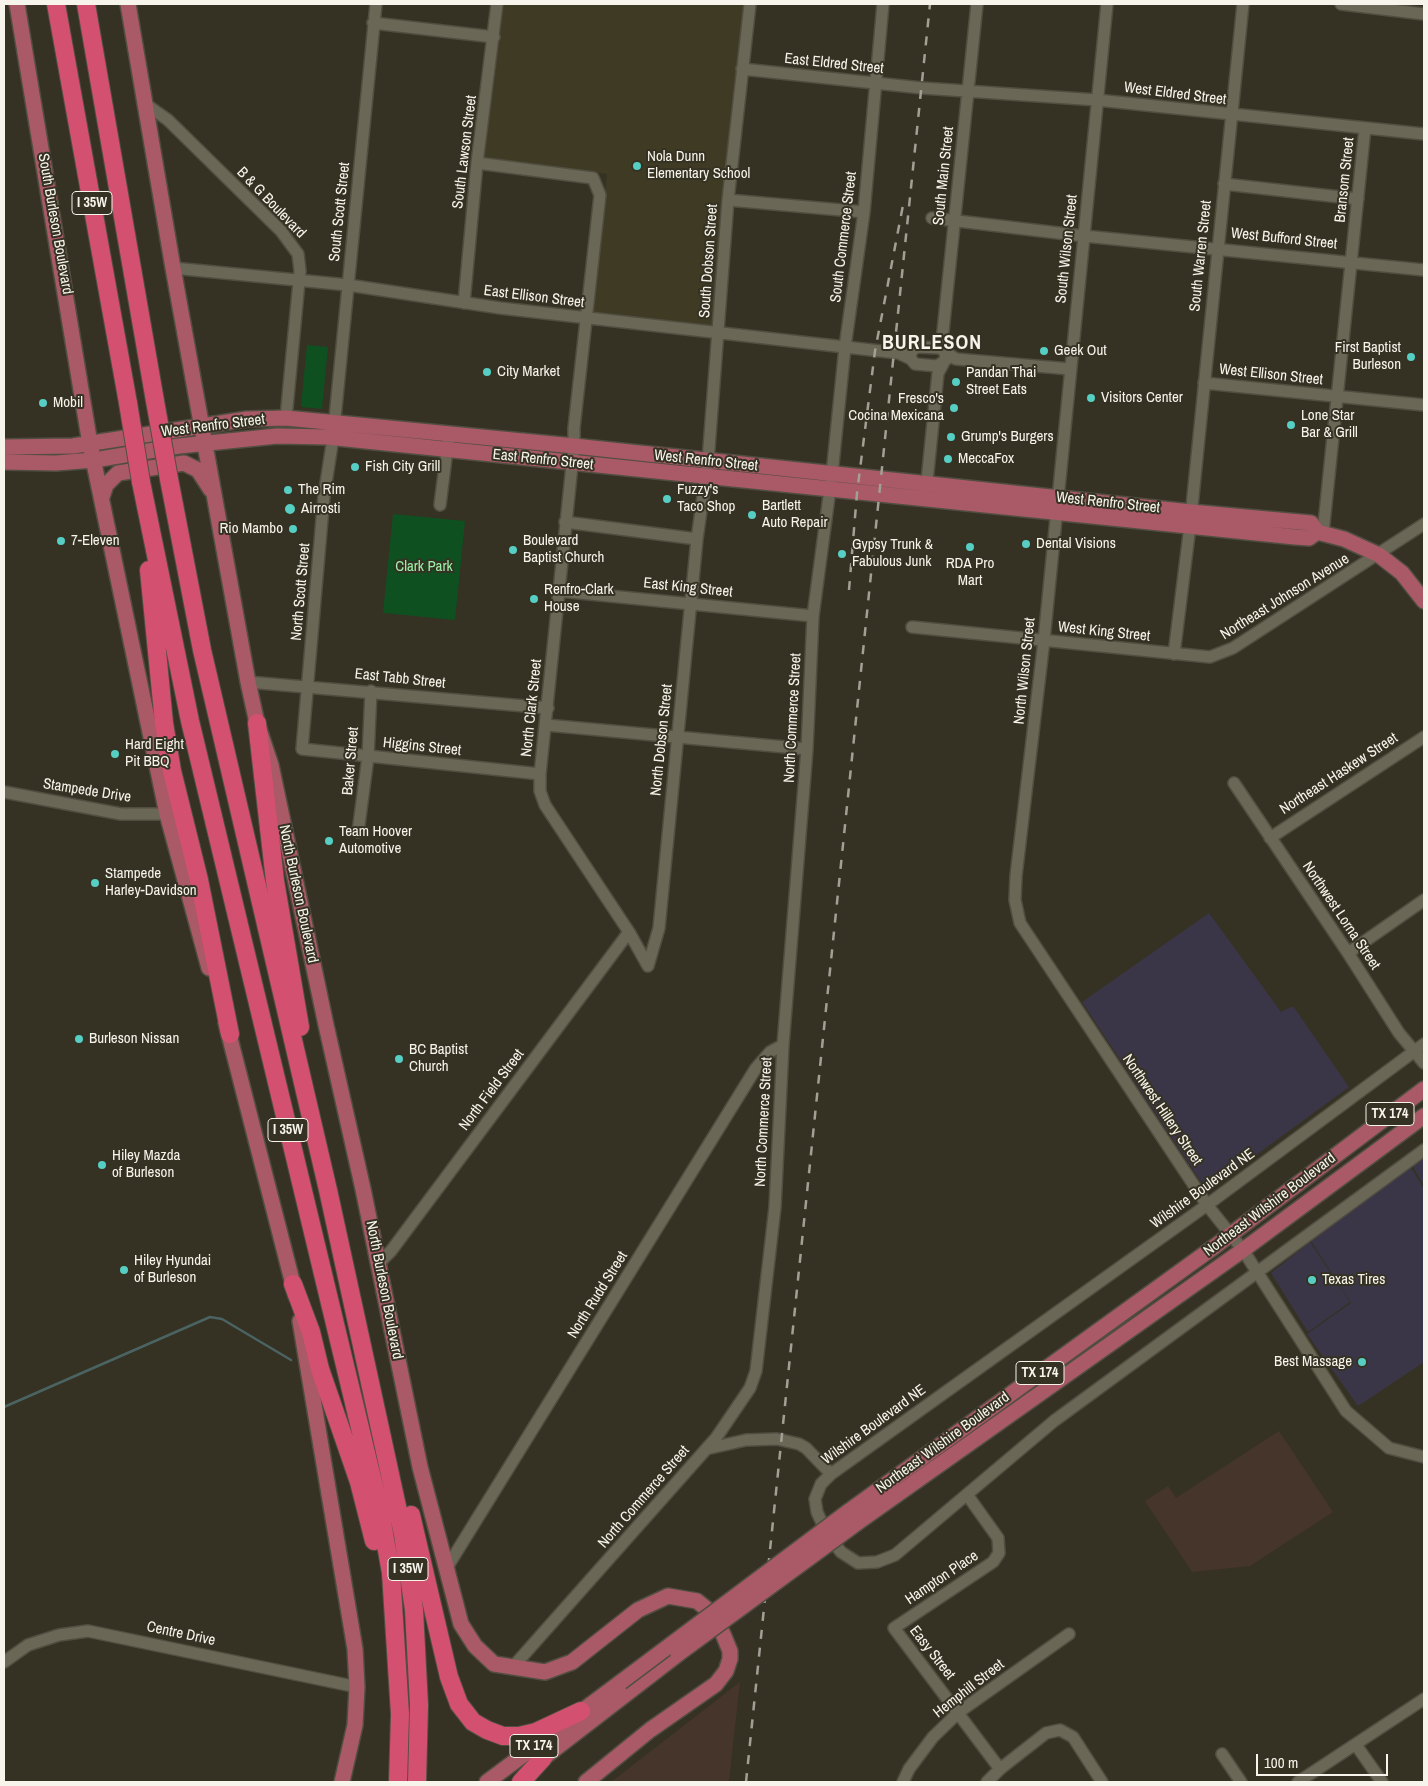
<!DOCTYPE html>
<html>
<head>
<meta charset="utf-8">
<style>
	body { margin:0 }
	#map { position:relative; width:1428px; height:1786px; overflow:hidden; background:#353223; font-family:"Archivo Narrow",sans-serif }
	canvas { display:block }
	.frame { position:absolute; inset:0; border:5px solid #f6f4eb; pointer-events:none }
	.scale { position:absolute; left:1256px; top:1754px; width:132px; height:22px; box-sizing:border-box; border:2px solid #f6f4eb; border-top:0; padding-left:6px; font-size:15px; line-height:18px; white-space:nowrap; color:#f6f4eb; -webkit-text-stroke:4px #353223; paint-order:stroke }
</style>
</head>
<body>
<div id="map">
<canvas width="1428" height="1786"></canvas>
<div class="frame"></div>
<div class="scale">100 m</div>
</div>
<script>
const ctx = document.querySelector('canvas').getContext('2d');
ctx.lineJoin = 'round';
function paint(path, color) { ctx.fillStyle = color; ctx.fill(path, 'evenodd'); }
const toPath = rows => new Path2D(rows.map(r => 'M' + r).join(''));
function strokePath(path, color, width, dash) { ctx.strokeStyle = color; ctx.lineWidth = width; ctx.lineCap = dash ? 'butt' : 'round'; ctx.setLineDash(dash || []); ctx.stroke(path); }
function write(font, color, halo, rows, align = 'center') {
  ctx.font = font + ' "Archivo Narrow",sans-serif'; ctx.lineWidth = 4; ctx.setLineDash([]); ctx.textBaseline = 'middle'; ctx.strokeStyle = halo; ctx.fillStyle = color; for (const [text, x, y, turn = 0] of rows) {
    ctx.save(); ctx.translate(x, y); ctx.rotate((+turn || 0) * Math.PI / 180); ctx.textAlign = isNaN(turn) ? turn : align; if (halo) ctx.strokeText(text, 0, 0); ctx.fillText(text, 0, 0); ctx.restore();
  }
}
const commercial = toPath([
	[1209,913,1281,1012,1293,1006,1349,1087,1207,1191,1082,1002],
	[1424,1157,1424,1186,1412,1165],
	[1410,1166,1424,1189,1424,1362,1358,1406,1307,1334,1351,1303,1311,1241],
	[1310,1242,1350,1302,1308,1332,1271,1273]
]);
const industrial = toPath([
	[1279,1431,1333,1512,1250,1566,1192,1572,1145,1501,1168,1486,1176,1498],
	[740,1682,729,1782,611,1782]
]);
const built = toPath([
	[504,4,745,4,713,326,592,313,607,174,484,158]
]);
const green = toPath([
	[307,345,328,347,322,409,301,407],
	[393,514,465,521,455,620,383,613]
]);
const stream = toPath([
	[4,1407,210,1317,222,1319,291,1360]
]);
const minor = toPath([
	[376,4,333,438,324,496,302,749,540,774],
	[1107,4,1044,640,1016,876,1015,900,1020,923,1207,1205,1243,1250,1346,1411,1389,1448,1424,1457],
	[1341,4,1424,14],
	[373,23,494,37],
	[742,69,922,88,1097,100,1424,134],
	[144,103,168,120,281,231,298,254,300,271,286,418],
	[477,163,593,178,600,195,574,428,574,446,540,774,540,791,545,805,629,932,648,966,659,928,697,539,708,461,728,200,750,4],
	[1224,184,1358,199],
	[728,200,864,212],
	[932,218,1084,236,1424,270],
	[173,268,348,285,500,308,898,353,911,359],
	[464,303,477,163,497,4],
	[916,347,940,348,945,352,946,360,937,366,915,364,911,359,910,353,916,347],
	[944,351,942,341,977,4],
	[945,352,956,359,1070,369],
	[1204,383,1424,405],
	[926,491,938,373,943,364],
	[440,505,448,442],
	[565,522,697,539],
	[1323,533,1365,128],
	[559,591,813,616],
	[912,627,1210,657,1233,648,1424,524],
	[1174,654,1190,526,1243,4],
	[248,682,548,708],
	[546,725,807,749],
	[1234,783,1348,953,1399,1033,1424,1063],
	[4,792,121,814,167,814],
	[358,832,368,757,371,691],
	[1270,838,1424,737],
	[1348,953,1424,900],
	[1424,1044,1207,1205,831,1474,821,1484,815,1499,817,1512,827,1534,841,1552,858,1563,877,1562,895,1555,1054,1421,1424,1150],
	[378,1264,391,1251,629,932],
	[706,1449,746,1440,777,1439,799,1444,806,1448,831,1474],
	[968,1496,998,1538,999,1553,993,1562,894,1628,1000,1769],
	[446,1569,756,1068,770,1052,783,1045],
	[4,1662,28,1645,59,1635,88,1631,357,1687],
	[512,1668,716,1438,750,1388,756,1371,775,1207,783,1045,807,749,813,616,832,474,845,347,864,212,883,4],
	[1356,1745,1382,1782],
	[1222,1754,1241,1782],
	[903,1782,909,1769,933,1737,959,1712,1069,1634],
	[987,1782,1000,1769,1046,1733,1060,1730,1073,1737,1102,1782],
	[1298,1782,1424,1699]
]);
const major = toPath([
	[17,4,90,444,167,814,209,968],
	[128,4,173,268,248,682,257,723,271,765,326,1025,363,1189,420,1467,461,1624,475,1646,494,1664,545,1672,572,1662,638,1610,668,1596,697,1601,708,1610,723,1634,730,1651,730,1659,726,1671,716,1684,650,1730,586,1782],
	[4,447,73,446,247,419,286,418,574,446,1191,512,1311,523,1317,532,1344,539,1379,555,1402,573,1424,601],
	[4,462,56,463,94,460,179,446,277,436,327,437,1295,537,1309,538,1317,532],
	[102,497,106,485,118,473,184,463,198,470,211,490],
	[226,1023,296,1296],
	[300,1321,355,1649,357,1687,355,1725,342,1782],
	[849,1511,1214,1247,1424,1089],
	[857,1523,1243,1250,1424,1116],
	[543,1758,678,1654],
	[487,1782,621,1682]
]);
const highway = toPath([
	[56,4,128,403],
	[86,4,155,401],
	[169,479,202,650,328,1190,403,1534,414,1610,419,1705,417,1782],
	[141,482,190,721,380,1511,391,1573,400,1714,398,1782],
	[149,570,164,723,172,771,199,880,230,1034],
	[257,723,275,881,300,1027],
	[293,1284,311,1332,320,1369,359,1482,374,1541],
	[411,1515,449,1677,459,1704,473,1722,487,1730,503,1736,519,1736,536,1732,581,1711],
	[521,1782,543,1758]
]);
const rail = toPath([
	[849,590,857,493,875,351,904,200],
	[746,1782,930,4]
]);
const majorBridge = toPath([
	[678,1654,857,1523],
	[621,1682,849,1511]
]);
const highwayBridge = toPath([
	[155,401,169,479],
	[128,403,141,482]
]);
const markers = [
	[637,166,5,"#56cec3"],
	[1044,351,5,"#56cec3"],
	[1411,357,5,"#56cec3"],
	[487,372,5,"#56cec3"],
	[956,382,5,"#56cec3"],
	[1091,398,5,"#56cec3"],
	[43,403,5,"#56cec3"],
	[954,408,5,"#56cec3"],
	[1291,425,5,"#56cec3"],
	[951,437,5,"#56cec3"],
	[948,459,5,"#56cec3"],
	[355,467,5,"#56cec3"],
	[288,490,5,"#56cec3"],
	[667,499,5,"#56cec3"],
	[290,509,6,"#56cec3"],
	[752,515,5,"#56cec3"],
	[293,529,5,"#56cec3"],
	[61,541,5,"#56cec3"],
	[1026,544,5,"#56cec3"],
	[970,547,5,"#56cec3"],
	[513,550,5,"#56cec3"],
	[842,554,5,"#56cec3"],
	[534,599,5,"#56cec3"],
	[115,754,5,"#56cec3"],
	[329,841,5,"#56cec3"],
	[95,883,5,"#56cec3"],
	[79,1039,5,"#56cec3"],
	[399,1059,5,"#56cec3"],
	[102,1165,5,"#56cec3"],
	[124,1270,5,"#56cec3"],
	[1312,1280,5,"#56cec3"],
	[1362,1362,5,"#56cec3"]
];
const shields = [
	[92,203,40],
	[1390,1114,48],
	[288,1130,40],
	[1040,1373,48],
	[408,1569,40],
	[534,1746,48]
];
const shieldNames = [
	["I 35W",92,203],
	["TX 174",1390,1114],
	["I 35W",288,1130],
	["TX 174",1040,1373],
	["I 35W",408,1569],
	["TX 174",534,1746]
];
const streetNames = [
	["East Eldred Street",834,64,6],
	["West Eldred Street",1175,94,7],
	["South Lawson Street",465,152,-83],
	["South Main Street",944,176,-84],
	["Bransom Street",1345,180,-84],
	["B & G Boulevard",271,203,46],
	["South Scott Street",340,212,-84],
	["South Burleson Boulevard",55,224,80],
	["South Commerce Street",844,237,-83],
	["West Bufford Street",1284,239,6],
	["South Wilson Street",1067,249,-84],
	["South Warren Street",1201,256,-84],
	["South Dobson Street",709,261,-86],
	["East Ellison Street",534,297,7],
	["West Ellison Street",1271,375,6],
	["West Renfro Street",213,426,-7],
	["East Renfro Street",543,460,6],
	["West Renfro Street",706,461,6],
	["West Renfro Street",1108,503,6],
	["East King Street",688,588,6],
	["North Scott Street",301,592,-85],
	["Northeast Johnson Avenue",1285,597,-32],
	["West King Street",1104,632,6],
	["North Wilson Street",1025,671,-84],
	["East Tabb Street",400,679,6],
	["North Clark Street",532,708,-84],
	["North Commerce Street",793,718,-87],
	["North Dobson Street",662,740,-84],
	["Higgins Street",422,747,6],
	["Baker Street",351,761,-85],
	["Northeast Haskew Street",1339,774,-33],
	["Stampede Drive",87,791,9],
	["North Burleson Boulevard",298,894,78],
	["Northwest Lorna Street",1341,916,56],
	["North Field Street",492,1090,-53],
	["Northwest Hillery Street",1162,1110,56],
	["North Commerce Street",764,1122,-87],
	["Wilshire Boulevard NE",1203,1189,-36],
	["Northeast Wilshire Boulevard",1270,1205,-37],
	["North Burleson Boulevard",384,1290,79],
	["North Rudd Street",598,1295,-58],
	["Wilshire Boulevard NE",874,1425,-36],
	["Northeast Wilshire Boulevard",943,1443,-36],
	["North Commerce Street",644,1497,-49],
	["Hampton Place",942,1578,-34],
	["Centre Drive",181,1634,12],
	["Easy Street",932,1653,52],
	["Hemphill Street",969,1689,-38]
];
const poiNames = [
	["Nola Dunn",647,157],
	["Elementary School",647,174],
	["First Baptist",1401,348,"right"],
	["Burleson",1401,365,"right"],
	["Geek Out",1054,351],
	["City Market",497,372],
	["Pandan Thai",966,373],
	["Street Eats",966,390],
	["Visitors Center",1101,398],
	["Fresco's",944,399,"right"],
	["Cocina Mexicana",944,416,"right"],
	["Mobil",53,403],
	["Lone Star",1301,416],
	["Bar & Grill",1301,433],
	["Grump's Burgers",961,437],
	["MeccaFox",958,459],
	["Fish City Grill",365,467],
	["The Rim",298,490],
	["Fuzzy's",677,490],
	["Taco Shop",677,507],
	["Bartlett",762,506],
	["Auto Repair",762,523],
	["Airrosti",301,509],
	["Rio Mambo",283,529,"right"],
	["7-Eleven",71,541],
	["Boulevard",523,541],
	["Baptist Church",523,558],
	["Dental Visions",1036,544],
	["Gypsy Trunk &",852,545],
	["Fabulous Junk",852,562],
	["RDA Pro",970,564,"center"],
	["Mart",970,581,"center"],
	["Renfro-Clark",544,590],
	["House",544,607],
	["Hard Eight",125,745],
	["Pit BBQ",125,762],
	["Team Hoover",339,832],
	["Automotive",339,849],
	["Stampede",105,874],
	["Harley-Davidson",105,891],
	["Burleson Nissan",89,1039],
	["BC Baptist",409,1050],
	["Church",409,1067],
	["Hiley Mazda",112,1156],
	["of Burleson",112,1173],
	["Hiley Hyundai",134,1261],
	["of Burleson",134,1278],
	["Texas Tires",1322,1280],
	["Best Massage",1352,1362,"right"]
];
const parkNames = [
	["Clark Park",424,567]
];
const districtNames = [
	["BURLESON",932,344]
];
paint(commercial, '#3a3647');
paint(industrial, '#46352b');
paint(built, '#3e3a24');
paint(green, '#0f5021');
strokePath(stream, '#4b6363', 2.5);
strokePath(minor, '#514e41', 14);
strokePath(major, '#514e41', 18);
strokePath(highway, '#514e41', 20);
strokePath(minor, '#6a6756', 11);
strokePath(major, '#aa5966', 15);
strokePath(highway, '#d45071', 18);
strokePath(rail, '#a29f94', 2.5, [9, 9]);
strokePath(majorBridge, '#514e41', 18, []);
strokePath(highwayBridge, '#514e41', 20, []);
strokePath(majorBridge, '#aa5966', 15);
strokePath(highwayBridge, '#d45071', 18);
for (const [x, y, r, color] of markers) { const dot = new Path2D(); dot.arc(x, y, r, 0, 2 * Math.PI); ctx.fillStyle = color; ctx.fill(dot); strokePath(dot, '#353223', 2); }
for (const [x, y, w] of shields) { const box = new Path2D(); box.roundRect(x - w / 2, y - 11.5, w, 23, 4); ctx.fillStyle = '#353223'; ctx.fill(box); strokePath(box, '#f6f4eb', 1); }
write('bold 14px', '#f6f4eb', null, shieldNames);
write('15px', '#f6f4eb', '#353223', streetNames);
write('15px', '#f6f4eb', '#353223', poiNames, 'left');
write('15px', '#9bf0a8', '#353223', parkNames);
ctx.letterSpacing = '1px';
write('bold 20px', '#f6f4eb', '#353223', districtNames);
ctx.letterSpacing = '0px';
</script>
</body>
</html>
